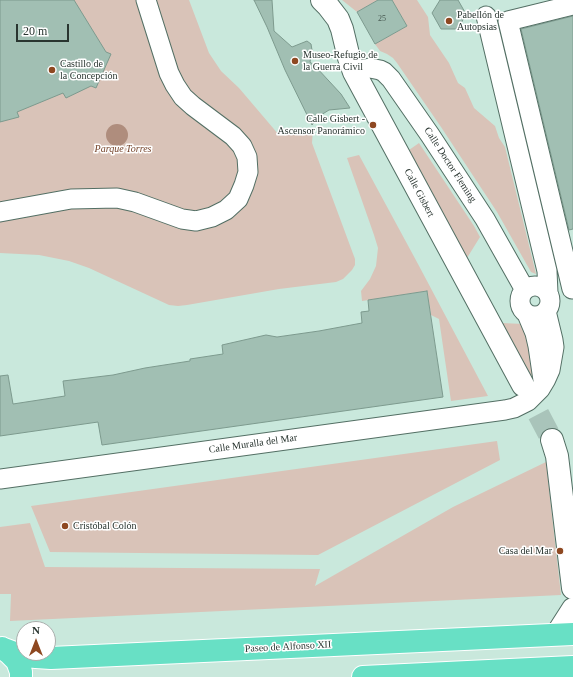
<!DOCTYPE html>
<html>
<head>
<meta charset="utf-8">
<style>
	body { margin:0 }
	#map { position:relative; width:573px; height:677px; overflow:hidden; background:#c9e8dc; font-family:Georgia,serif }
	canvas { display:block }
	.north { position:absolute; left:16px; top:621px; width:40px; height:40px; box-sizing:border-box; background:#fff; border:1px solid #a9aeac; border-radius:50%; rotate:0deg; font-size:11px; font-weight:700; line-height:16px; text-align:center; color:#293530 }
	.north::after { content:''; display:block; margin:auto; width:14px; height:18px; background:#8e4821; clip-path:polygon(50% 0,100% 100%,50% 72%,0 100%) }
	.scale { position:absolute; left:16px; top:24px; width:53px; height:18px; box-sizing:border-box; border:2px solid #293530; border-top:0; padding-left:5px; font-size:12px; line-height:14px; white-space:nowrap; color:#293530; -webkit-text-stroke:3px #fff; paint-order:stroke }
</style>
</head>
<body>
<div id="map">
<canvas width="573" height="677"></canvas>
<div class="north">N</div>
<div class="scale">20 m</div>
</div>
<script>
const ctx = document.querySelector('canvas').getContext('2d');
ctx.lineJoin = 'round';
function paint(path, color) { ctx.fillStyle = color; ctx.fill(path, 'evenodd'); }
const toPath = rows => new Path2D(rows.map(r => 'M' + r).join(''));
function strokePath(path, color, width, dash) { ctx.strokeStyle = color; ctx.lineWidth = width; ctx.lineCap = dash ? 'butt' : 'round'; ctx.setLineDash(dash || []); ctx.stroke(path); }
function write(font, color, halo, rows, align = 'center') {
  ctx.font = font + ' Georgia,serif'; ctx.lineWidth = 3; ctx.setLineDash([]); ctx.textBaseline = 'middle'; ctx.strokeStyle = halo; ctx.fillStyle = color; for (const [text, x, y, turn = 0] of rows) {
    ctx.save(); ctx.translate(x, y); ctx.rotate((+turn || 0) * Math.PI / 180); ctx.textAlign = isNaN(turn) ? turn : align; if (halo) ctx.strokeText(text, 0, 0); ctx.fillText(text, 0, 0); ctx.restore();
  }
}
const green = toPath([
	[0,0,189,0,209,53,221,71,239,88,279,135,313,128,312,143,355,259,355,265,352,270,343,279,336,282,279,289,187,305,178,306,169,305,89,268,69,261,39,255,0,253],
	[342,0,378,0,357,12],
	[392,0,417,0,428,17,430,35,449,63,458,83,465,88,474,108,495,126,499,138,505,147,536,274,531,272,497,212,441,127,397,63,393,58,387,54,380,51,375,44,407,26],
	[419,143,474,226,480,237,467,258,409,150],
	[359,155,418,264,488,396,451,401,439,319,431,315,427,291,362,301,361,291,370,279,376,266,378,248,374,235,347,158],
	[502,323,523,324,527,335,535,378,533,379],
	[497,441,500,460,318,555,50,552,31,506],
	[546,462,561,595,10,621,11,594,0,594,0,527,30,523,45,567,320,569,315,586,453,507]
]);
const water = toPath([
	'106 135a11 11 0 1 1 22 0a11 11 0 1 1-22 0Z'
]);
const building = toPath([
	[0,0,74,0,106,52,111,54,96,88,91,86,66,98,63,93,17,112,19,117,0,122,0,0],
	[254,0,272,0,274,31,292,47,307,41,311,44,312,50,310,62,316,67,341,94,350,108,329,110,321,115,312,125,285,70,267,27,254,0],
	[378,0,392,0,407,26,375,44,357,12,378,0],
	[440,0,458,0,466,14,458,29,441,29,432,13,440,0],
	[573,16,573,229,569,230,521,29,573,16],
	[427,291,443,397,102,445,98,422,0,436,0,376,8,375,13,404,65,396,63,381,113,375,145,368,190,361,190,359,223,354,222,345,266,335,277,337,319,331,362,323,361,312,369,311,368,300,427,291]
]);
const secondaryTunnel = toPath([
	[523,385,552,440]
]);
const street = toPath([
	[486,16,547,271,548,293],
	[354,72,360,70,370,68,380,70,384,72,391,79,430,135,485,219,525,290],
	[0,212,71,199,117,198,135,202,182,219,196,221,212,217,226,210,238,199,244,185,248,172,247,157,242,146,233,136,193,106,183,97,175,85,169,73,146,0],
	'520 301a15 15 0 1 1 30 0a15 15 0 1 1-30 0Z',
	[572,289,508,21,573,5],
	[527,314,535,333,538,346,543,380],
	[0,479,505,410,514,408,528,401,540,389,546,379,550,370,554,347,553,340,546,311]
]);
const secondary = toPath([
	[322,0,328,6,338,19,342,29,349,58,354,72,523,385],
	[552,440,557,456,573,588],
	[557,634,573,609]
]);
const primary = toPath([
	[2,648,9,653,17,661,21,672,21,677],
	[4,649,20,655,36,657,51,658,573,634],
	[363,677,573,667]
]);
const markers = [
	[449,21,4,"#8e4821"],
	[295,61,4,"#8e4821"],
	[52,70,4,"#8e4821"],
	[373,125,4,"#8e4821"],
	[65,526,4,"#8e4821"],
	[560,551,4,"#8e4821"]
];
const numberNames = [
	["25",382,19]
];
const poiNames = [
	["Pabellón de",457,15],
	["Autopsias",457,27],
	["Museo-Refugio de",303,55],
	["la Guerra Civil",303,67],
	["Castillo de",60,64],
	["la Concepción",60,76],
	["Calle Gisbert -",365,119,"right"],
	["Ascensor Panorámico",365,131,"right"],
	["Cristóbal Colón",73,526],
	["Casa del Mar",552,551,"right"]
];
const parkNames = [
	["Parque Torres",123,149]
];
const streetNames = [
	["Calle Doctor Fleming",450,165,57],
	["Calle Gisbert",419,193,62],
	["Calle Muralla del Mar",253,444,-8],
	["Paseo de Alfonso XII",288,647,-3]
];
paint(green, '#d9c3b8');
paint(water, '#af8d7d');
paint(building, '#a1bfb3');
strokePath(building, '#7d9a8e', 1);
strokePath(secondaryTunnel, '#a9c4ba', 22, [22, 11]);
strokePath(street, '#536f64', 21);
strokePath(secondary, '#536f64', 24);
strokePath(primary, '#fff', 24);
strokePath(street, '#fff', 19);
strokePath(secondary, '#fff', 22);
strokePath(primary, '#68e0c5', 22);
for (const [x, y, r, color] of markers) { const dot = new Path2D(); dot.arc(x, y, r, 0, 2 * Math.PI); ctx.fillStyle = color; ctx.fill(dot); strokePath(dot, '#fff', 1.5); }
write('8px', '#475851', null, numberNames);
write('10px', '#293530', '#fff', poiNames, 'left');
write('italic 10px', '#75442b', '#fff', parkNames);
write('10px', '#293530', '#fff', streetNames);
</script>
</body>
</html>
